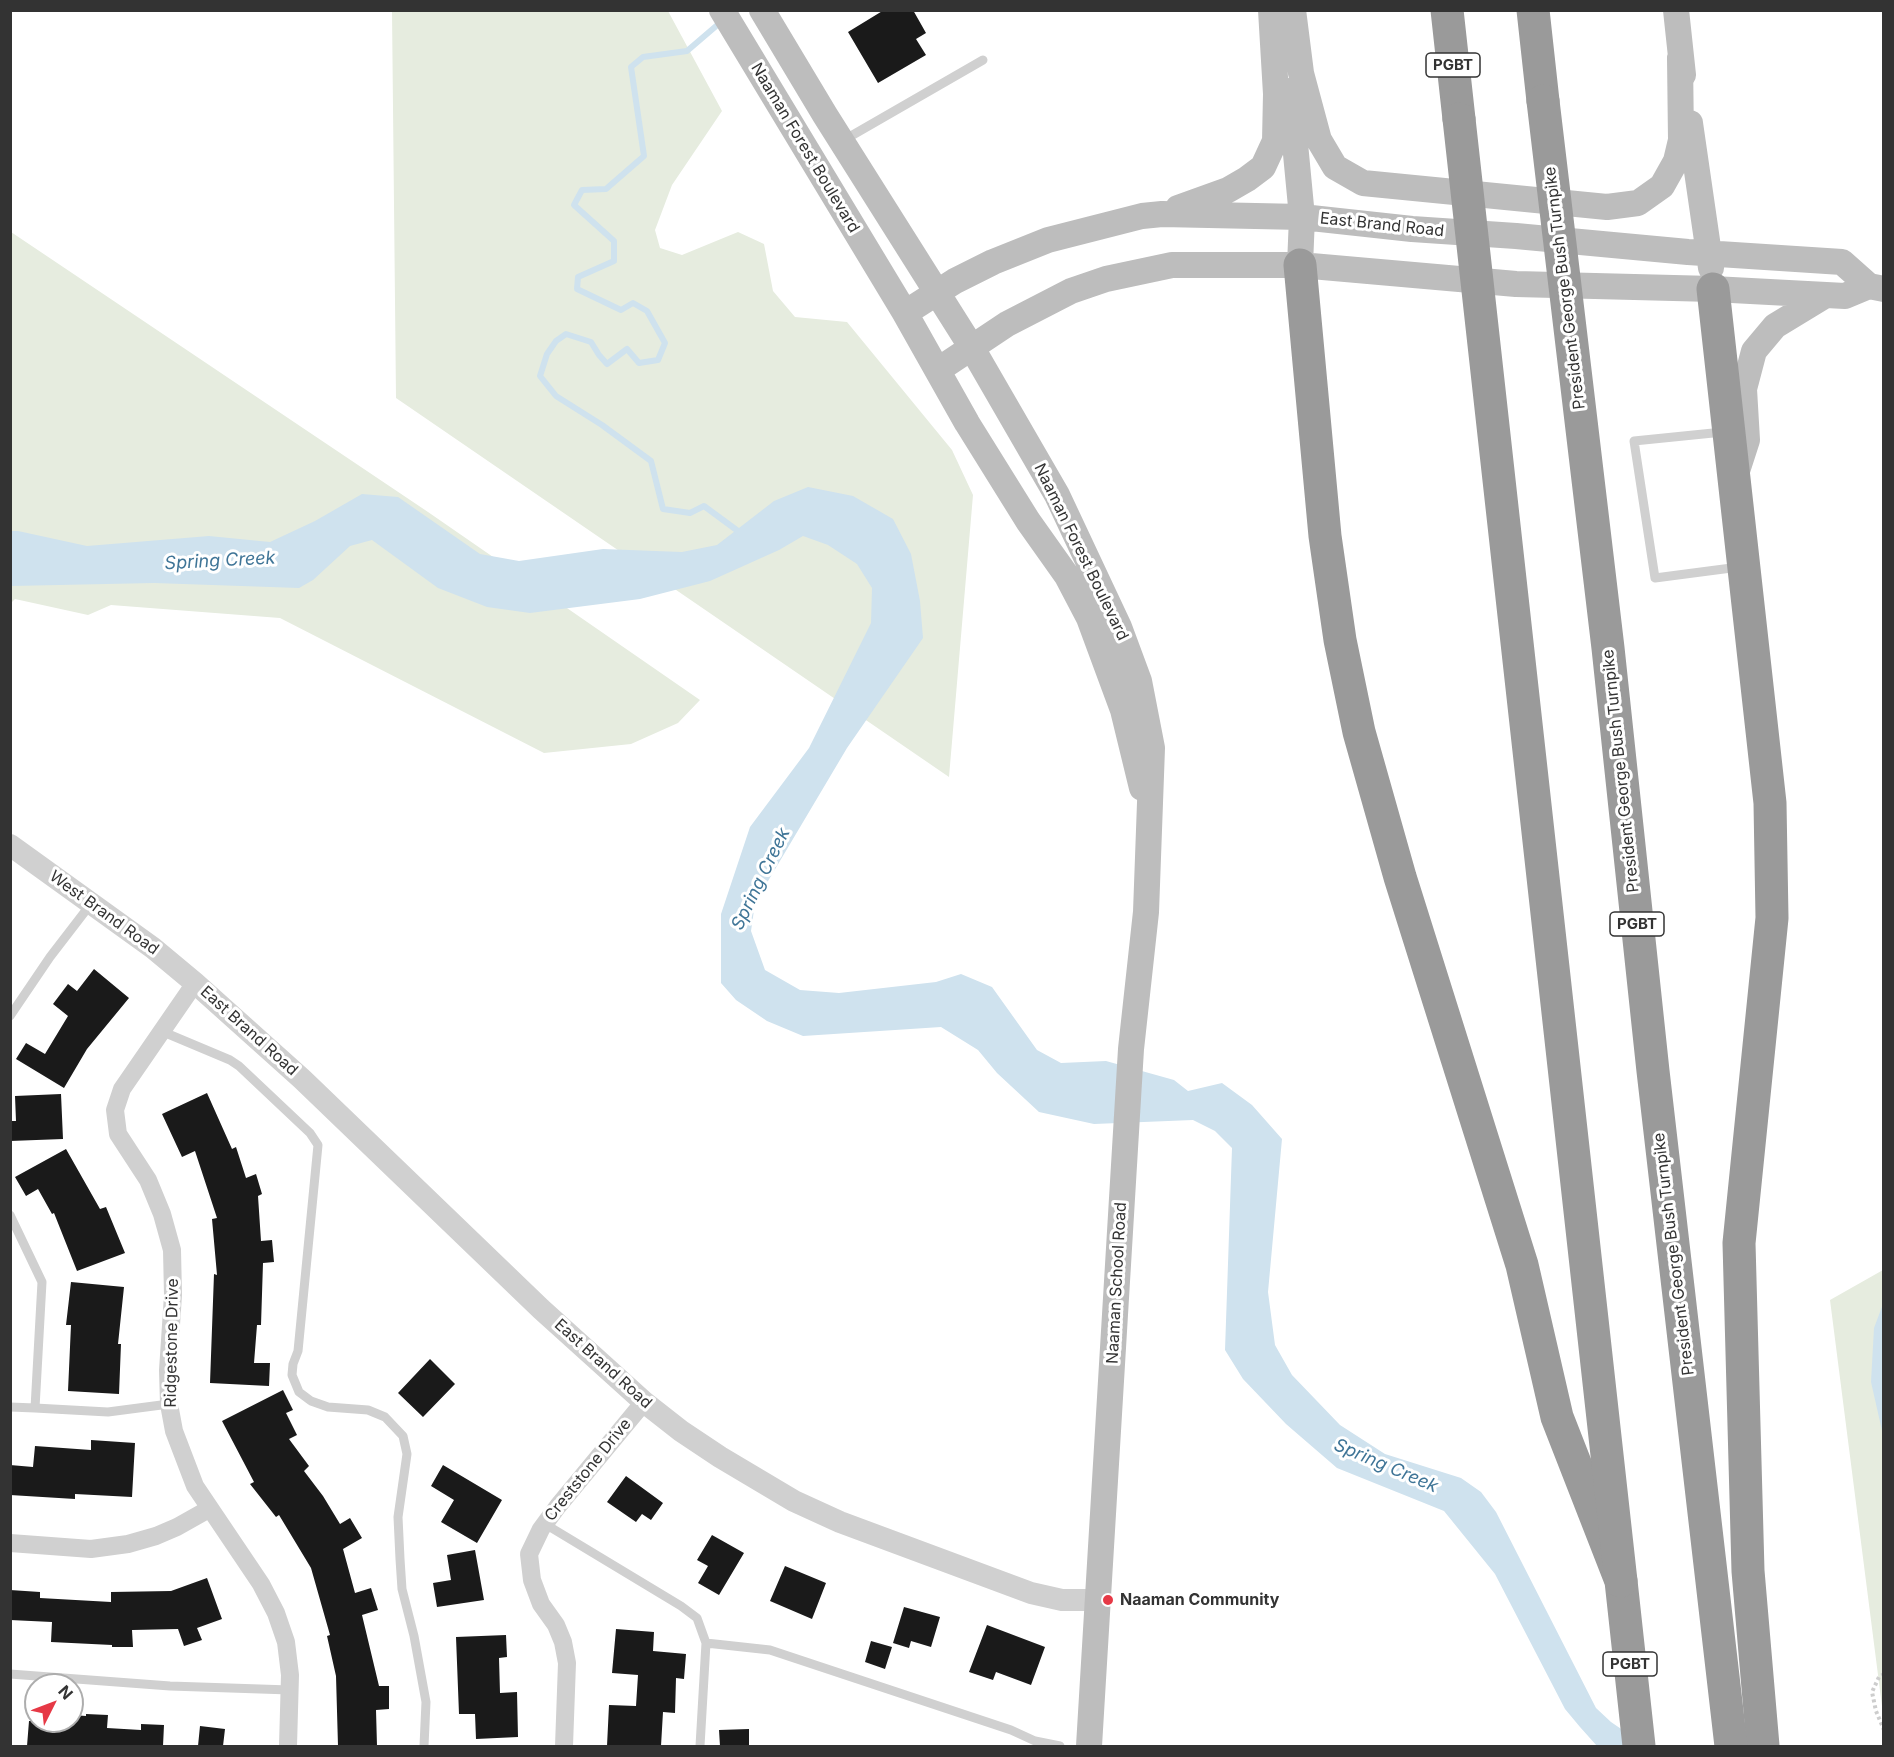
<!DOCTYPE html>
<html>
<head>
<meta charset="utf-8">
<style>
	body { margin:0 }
	#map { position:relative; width:1894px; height:1757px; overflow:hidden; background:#fff; font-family:Inter,sans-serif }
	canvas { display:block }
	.frame { position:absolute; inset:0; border:12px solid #333; pointer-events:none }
	.north { position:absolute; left:24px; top:1673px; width:60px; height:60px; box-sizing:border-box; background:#fff; border:2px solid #adadad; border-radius:50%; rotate:48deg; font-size:16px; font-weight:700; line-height:24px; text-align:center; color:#333 }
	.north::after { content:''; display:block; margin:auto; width:21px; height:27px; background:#e63946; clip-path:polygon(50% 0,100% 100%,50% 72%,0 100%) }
</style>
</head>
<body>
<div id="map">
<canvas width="1894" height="1757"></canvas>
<div class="frame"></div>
<div class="north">N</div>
</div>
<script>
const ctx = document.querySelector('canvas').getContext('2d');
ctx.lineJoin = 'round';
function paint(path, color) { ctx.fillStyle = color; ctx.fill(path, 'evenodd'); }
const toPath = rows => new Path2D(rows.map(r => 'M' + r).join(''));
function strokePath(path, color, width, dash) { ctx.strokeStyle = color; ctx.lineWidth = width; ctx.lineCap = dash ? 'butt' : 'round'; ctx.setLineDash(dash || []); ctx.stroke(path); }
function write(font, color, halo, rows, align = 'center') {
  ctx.font = font + ' Inter,sans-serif'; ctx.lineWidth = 6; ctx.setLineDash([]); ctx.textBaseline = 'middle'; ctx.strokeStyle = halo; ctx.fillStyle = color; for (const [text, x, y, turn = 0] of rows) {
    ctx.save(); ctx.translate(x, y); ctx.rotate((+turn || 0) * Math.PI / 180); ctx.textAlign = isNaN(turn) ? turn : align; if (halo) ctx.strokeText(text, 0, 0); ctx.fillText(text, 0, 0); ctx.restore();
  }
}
const green = toPath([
	[392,11,668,11,722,111,672,185,655,230,660,248,682,255,738,232,764,244,773,291,795,317,847,322,952,450,973,495,949,777,396,398],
	[11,232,428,512,700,700,678,723,631,744,544,753,280,618,111,605,88,615,15,599,11,603],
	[1883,1270,1883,1714,1830,1300]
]);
const water = toPath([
	[808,487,853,496,893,519,911,554,920,601,923,638,847,748,755,903,751,931,765,970,800,990,839,993,936,982,961,974,992,987,1037,1050,1061,1063,1106,1061,1174,1080,1188,1091,1222,1083,1252,1105,1282,1139,1268,1292,1275,1345,1292,1375,1340,1425,1385,1454,1461,1478,1481,1492,1496,1512,1596,1708,1611,1722,1646,1746,1597,1746,1580,1727,1565,1709,1495,1574,1444,1511,1337,1468,1286,1424,1243,1379,1225,1350,1232,1148,1215,1131,1193,1120,1094,1124,1039,1112,997,1073,978,1050,941,1027,803,1036,767,1021,736,1000,721,983,721,914,750,827,809,748,871,623,872,588,857,564,828,545,803,536,779,550,710,581,640,599,530,613,487,607,438,588,372,540,350,546,313,580,299,588,154,583,11,586,10,531,18,531,87,546,209,536,270,542,315,521,362,494,398,497,480,554,519,561,603,549,682,552,717,545,774,501],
	[1883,1304,1883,1435,1871,1382,1874,1328]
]);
const stream = toPath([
	[722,21,687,51,643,57,631,67,644,156,606,189,582,190,574,205,614,241,614,261,578,277,577,289,621,310,633,303,647,311,665,343,658,360,639,363,627,349,607,364,599,355,591,342,566,334,556,341,547,354,540,376,556,396,602,425,651,461,663,509,690,513,704,506,742,534]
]);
const building = toPath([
	[884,10,913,10,926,33,916,39,926,55,878,83,848,32],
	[94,969,129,998,87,1049,64,1088,16,1059,26,1043,45,1054,68,1016,53,1004,68,984,77,991],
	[207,1093,232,1149,236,1147,246,1178,256,1174,262,1194,258,1196,261,1241,272,1240,274,1262,263,1263,261,1325,257,1325,254,1363,270,1363,269,1386,210,1383,214,1274,217,1275,212,1219,217,1218,195,1151,182,1157,162,1114],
	[61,1094,63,1139,10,1141,10,1121,16,1121,15,1096],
	[66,1149,100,1209,106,1207,125,1253,77,1271,54,1213,52,1214,38,1189,26,1196,15,1177],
	[71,1282,124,1287,118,1344,121,1344,119,1394,68,1391,71,1325,66,1325],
	[430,1359,455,1384,423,1417,398,1393],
	[283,1390,293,1410,286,1413,297,1435,289,1439,309,1466,304,1471,323,1496,340,1524,350,1518,362,1538,343,1549,355,1593,371,1588,378,1610,362,1615,379,1686,389,1686,389,1709,376,1710,377,1746,338,1746,336,1676,327,1636,330,1635,311,1568,279,1515,276,1517,250,1484,254,1482,222,1421],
	[91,1440,135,1443,132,1497,75,1494,75,1499,10,1495,10,1465,33,1467,35,1446,91,1450],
	[443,1465,502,1500,477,1543,441,1522,454,1500,431,1486],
	[626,1476,663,1503,651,1520,642,1514,636,1522,607,1502],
	[712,1535,744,1553,719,1595,698,1583,708,1566,697,1560],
	[475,1550,484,1600,437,1607,433,1583,451,1580,447,1555],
	[785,1566,826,1583,812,1619,770,1601],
	[207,1578,222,1619,197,1628,202,1640,184,1646,178,1629,132,1630,133,1647,112,1647,112,1645,51,1642,52,1622,10,1620,10,1590,40,1592,40,1598,111,1602,111,1592,171,1591],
	[904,1607,940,1617,931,1647,911,1641,909,1648,893,1643],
	[987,1625,1045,1647,1031,1685,996,1672,993,1680,969,1672],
	[616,1629,654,1632,653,1651,686,1654,684,1679,676,1678,675,1713,663,1712,661,1746,607,1746,609,1705,636,1706,638,1675,612,1673],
	[506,1635,507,1657,499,1658,500,1693,517,1692,518,1737,476,1739,475,1714,459,1714,456,1637],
	[871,1641,892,1647,885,1669,865,1662],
	[86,1714,108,1715,107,1728,141,1730,141,1724,164,1725,163,1746,27,1746,29,1721,72,1721,72,1715,86,1716],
	[200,1726,225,1729,223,1746,198,1746],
	[749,1729,749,1746,720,1746,719,1730]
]);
const path = toPath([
	[1884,1674,1879,1677,1872,1692,1876,1711,1884,1730]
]);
const service = toPath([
	[844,140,983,60],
	[1723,432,1634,441,1655,578,1739,567],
	[10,1016,50,957,90,905],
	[161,1031,230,1060,239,1066,310,1133,318,1145,298,1351,293,1364,292,1375,299,1392,311,1401,328,1407,368,1410,385,1417,403,1436,407,1454,398,1517,400,1559,402,1589,414,1636,426,1702,424,1746],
	[10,1215,42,1282,35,1408,10,1407],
	[35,1408,108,1412,169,1404],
	[545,1524,681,1606,697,1618,706,1643,700,1746],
	[706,1643,770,1650,1011,1730,1035,1741,1060,1746],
	[10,1674,170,1686,290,1690]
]);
const minor = toPath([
	[195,983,122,1089,115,1110,118,1134,148,1180,162,1214,172,1250,173,1295,168,1370,169,1404,174,1431,195,1486,261,1584,276,1613,286,1642,290,1675,288,1746],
	[10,1543,91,1549,128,1544,156,1536,177,1527,209,1509],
	[564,1746,567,1663,563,1642,556,1625,541,1604,532,1580,529,1554,541,1529,558,1506,644,1402]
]);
const tertiary = toPath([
	[10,845,153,948,195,983,302,1079,541,1309,644,1402,681,1431,720,1457,794,1501,840,1522,1031,1593,1062,1600,1098,1600]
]);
const secondary = toPath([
	[722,10,905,313,967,423,1028,521,1067,576,1089,618,1123,710,1142,788],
	[762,10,825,115,972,348,1057,495,1119,627,1139,681,1152,748,1146,912,1131,1049,1089,1746],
	[1293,10,1301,73,1319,140,1335,167,1363,183,1607,207,1638,203,1662,186,1676,161,1681,140,1680,58],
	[1676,10,1683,75],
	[1290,91,1302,217,1300,265],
	[1690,123,1711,268],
	[1178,208,1228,190,1247,179,1263,167,1275,141,1276,94,1271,10],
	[905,313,955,281,993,262,1048,240,1142,216,1162,214,1302,217,1412,229,1516,236,1688,252,1842,262,1869,286,1884,289],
	[938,370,1007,324,1071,291,1106,279,1172,265,1300,265,1516,284,1713,289,1845,296,1869,286],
	[1736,474,1747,440,1744,389,1754,351,1775,326,1826,295]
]);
const motorway = toPath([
	[1447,10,1459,119],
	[1533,10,1543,101],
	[1300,265,1325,536,1340,640,1359,732,1400,877,1522,1265,1557,1417,1621,1581,1639,1746],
	[1713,289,1770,803,1772,918,1739,1243,1748,1571,1763,1746]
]);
const motorwayBridge = toPath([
	[1543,101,1608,648,1653,1071,1731,1746],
	[1459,119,1621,1581]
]);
const markers = [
	[1108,1600,6,"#e63946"]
];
const shields = [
	[1453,65,54],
	[1637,924,54],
	[1630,1664,54]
];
const shieldNames = [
	["PGBT",1453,65],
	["PGBT",1637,924],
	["PGBT",1630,1664]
];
const streetNames = [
	["Naaman Forest Boulevard",805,148,59],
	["East Brand Road",1382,225,6],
	["President George Bush Turnpike",1565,288,-97],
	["Naaman Forest Boulevard",1081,552,64],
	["President George Bush Turnpike",1621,771,-96],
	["West Brand Road",104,913,36],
	["East Brand Road",249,1031,42],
	["President George Bush Turnpike",1674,1254,-97],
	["Naaman School Road",1117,1283,-87],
	["Ridgestone Drive",172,1343,-89],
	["East Brand Road",603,1364,42],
	["Creststone Drive",588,1470,-51]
];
const poiNames = [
	["Naaman Community",1120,1600]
];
const waterNames = [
	["Spring Creek",220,561,-3],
	["Spring Creek",761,879,-64],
	["Spring Creek",1386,1466,23]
];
paint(green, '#e6ecdf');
paint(water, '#cfe2ee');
strokePath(stream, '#cfe2ee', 6);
paint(building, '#1a1a1a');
strokePath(path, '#cdcdcd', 4, [3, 3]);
strokePath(service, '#d0d0d0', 9);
strokePath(minor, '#d0d0d0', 18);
strokePath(tertiary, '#d0d0d0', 22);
strokePath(secondary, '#bdbdbd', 26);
strokePath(motorway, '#9a9a9a', 33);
strokePath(motorwayBridge, '#9a9a9a', 33);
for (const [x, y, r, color] of markers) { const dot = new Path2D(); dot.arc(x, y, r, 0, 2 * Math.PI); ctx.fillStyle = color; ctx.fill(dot); strokePath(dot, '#fff', 2); }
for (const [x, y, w] of shields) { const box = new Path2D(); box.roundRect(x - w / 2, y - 12, w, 24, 4.5); ctx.fillStyle = '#fff'; ctx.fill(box); strokePath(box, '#333', 1.5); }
write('bold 15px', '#333', null, shieldNames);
write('16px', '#333', '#fff', streetNames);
write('bold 16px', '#333', '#fff', poiNames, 'left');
write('italic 18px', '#3f7597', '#fff', waterNames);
</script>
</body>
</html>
